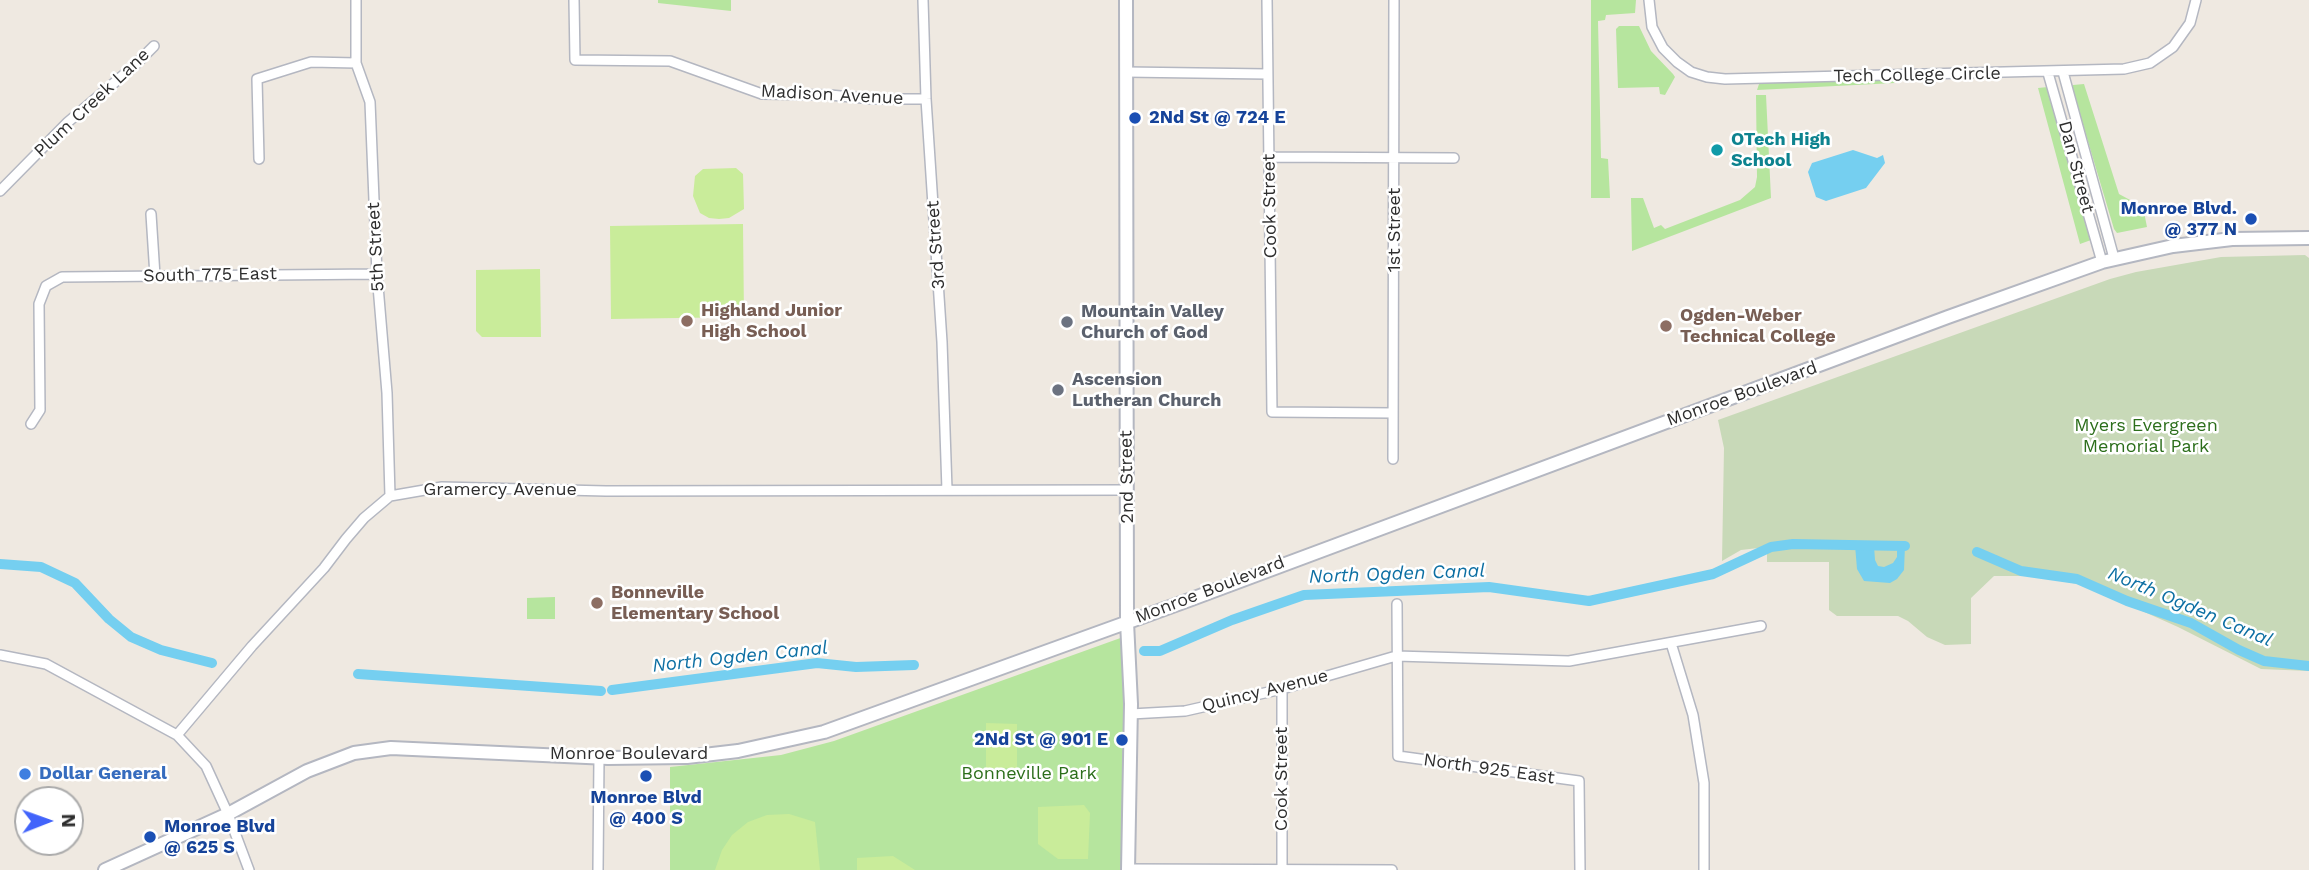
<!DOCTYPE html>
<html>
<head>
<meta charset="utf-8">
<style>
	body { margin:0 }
	#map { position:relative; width:2309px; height:870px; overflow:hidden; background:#efe9e1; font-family:"Work Sans",sans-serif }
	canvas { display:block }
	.north { position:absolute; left:14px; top:786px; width:70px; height:70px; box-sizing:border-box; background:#fff; border:2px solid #ababab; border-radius:50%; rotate:89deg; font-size:19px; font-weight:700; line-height:28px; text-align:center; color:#2e2e2e }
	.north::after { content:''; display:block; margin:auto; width:24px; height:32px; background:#4264fb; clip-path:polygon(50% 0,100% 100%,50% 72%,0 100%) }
</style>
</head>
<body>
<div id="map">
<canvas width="2309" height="870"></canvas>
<div class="north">N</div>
</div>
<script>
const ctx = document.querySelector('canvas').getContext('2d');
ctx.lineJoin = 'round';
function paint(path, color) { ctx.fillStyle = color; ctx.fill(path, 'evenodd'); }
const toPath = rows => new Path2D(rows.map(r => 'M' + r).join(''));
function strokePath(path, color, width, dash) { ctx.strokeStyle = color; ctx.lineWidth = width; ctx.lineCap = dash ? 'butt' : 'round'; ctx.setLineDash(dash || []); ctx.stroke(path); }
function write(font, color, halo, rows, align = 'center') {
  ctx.font = font + ' "Work Sans",sans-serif'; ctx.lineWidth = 5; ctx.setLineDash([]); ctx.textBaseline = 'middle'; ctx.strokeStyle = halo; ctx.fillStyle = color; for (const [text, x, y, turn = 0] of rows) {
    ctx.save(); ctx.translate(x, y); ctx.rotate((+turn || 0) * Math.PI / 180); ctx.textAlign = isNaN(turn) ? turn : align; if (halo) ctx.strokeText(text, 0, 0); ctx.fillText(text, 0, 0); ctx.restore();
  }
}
const green = toPath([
	[658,0,731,0,731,11,658,3],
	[1591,0,1636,0,1635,13,1606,15,1605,20,1598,21,1601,158,1608,159,1610,198,1591,198],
	[1619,26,1639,26,1651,51,1673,74,1675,77,1665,95,1660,94,1659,87,1618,88,1616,29],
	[1893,79,1895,83,1757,90,1760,81],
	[2084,84,2119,194,2143,207,2147,227,2117,233,2114,229,2073,91,2073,85],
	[2048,87,2091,240,2080,244,2038,88],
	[1756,95,1766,95,1771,198,1632,251,1631,198,1643,198,1654,228,1661,225,1665,229,1740,200,1755,187,1757,177],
	[555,597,555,619,527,619,527,598],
	[1126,636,1124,870,670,870,670,767,781,755,834,741]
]);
const cemetery = toPath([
	[2305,255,2309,258,2309,671,2261,669,2178,627,2084,585,2031,576,1994,576,1971,598,1971,644,1945,645,1927,637,1908,621,1898,616,1837,616,1829,610,1829,562,1767,562,1767,547,1741,550,1722,561,1724,448,1718,420,2110,279,2136,272,2221,257]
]);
const pitch = toPath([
	[736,168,743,174,744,209,729,218,719,219,709,218,700,213,693,196,695,176,703,169],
	[743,224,744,317,611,319,610,226],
	[540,269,541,337,482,337,476,331,476,270],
	[986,723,1017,724,1017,768,986,768],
	[1084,805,1090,813,1088,859,1058,859,1038,844,1038,807],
	[789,814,815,822,820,870,715,870,722,850,732,835,748,822,767,815],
	[893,856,915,870,857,870,857,858]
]);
const water = toPath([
	[1853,150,1877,158,1883,155,1885,163,1866,188,1826,201,1816,197,1808,172,1812,163],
	[1855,545,1874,546,1875,560,1878,566,1884,567,1893,563,1897,557,1897,546,1905,546,1904,570,1897,579,1890,583,1864,581,1857,569]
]);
const canal = toPath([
	[1977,552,2021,571,2077,579,2127,601,2191,623,2239,650,2264,661,2309,666],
	[0,564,41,567,75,583,109,619,131,637,161,650,212,663],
	[1144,651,1160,651,1232,620,1304,595,1489,587,1589,601,1713,574,1771,547,1793,544,1905,546],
	[358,674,601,691],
	[612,690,817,663,856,667,914,665]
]);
const minor = toPath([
	[356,0,356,63,370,102,377,274,387,393,390,496],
	[574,0,575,60,670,61,762,94,830,95,873,99,926,99],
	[923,0,926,99,942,342,947,490],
	[1267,0,1272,412,1393,413],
	[1649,0,1652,27,1663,48,1677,62,1691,72,1707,77,1725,79,2124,69,2150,63,2173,47,2190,23,2196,0],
	[1126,72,1267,74],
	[2063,72,2114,258],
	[2048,73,2102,262],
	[1269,157,1454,158],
	[259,159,257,79,311,62,356,63],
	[0,191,68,122,134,66,154,46],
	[151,214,155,276],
	[31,424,40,410,39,304,46,286,62,277,377,274],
	[1393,459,1394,0],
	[1397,604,1398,756,1579,781,1580,870],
	[1671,643,1693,715,1704,783,1704,870],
	[0,655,46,664,177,735,206,766,228,814,249,870],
	[1282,689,1282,870],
	[1131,714,1185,711,1282,689,1396,656,1569,661,1761,626],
	[177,735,252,646,324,568,346,539,364,518,390,496,442,487,606,491,1127,490],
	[1128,869,1392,870],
	[598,870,599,757]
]);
const secondary = toPath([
	[1126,0,1127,622,1131,704,1128,870],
	[105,870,228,814,307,771,354,753,391,748,608,758,687,757,738,751,824,732,1189,600,1948,317,2102,262,2173,246,2232,239,2309,238]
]);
const markers = [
	[1135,118,7,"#1a4fb4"],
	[1717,150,7,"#0f9aa8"],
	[2251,219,7,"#1a4fb4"],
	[687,321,7,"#8d6e63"],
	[1067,322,7,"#6b7280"],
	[1666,326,7,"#8d6e63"],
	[1058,390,7,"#6b7280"],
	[597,603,7,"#8d6e63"],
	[1122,740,7,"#1a4fb4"],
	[25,774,7,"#3f7fe0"],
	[646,776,7,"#1a4fb4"],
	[150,837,7,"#1a4fb4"]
];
const streetNames = [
	["Tech College Circle",1917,75,-1],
	["Madison Avenue",832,95,3],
	["Plum Creek Lane",92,103,-43],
	["Dan Street",2076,167,75],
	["Cook Street",1270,206,-91],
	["1st Street",1395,230,-90],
	["3rd Street",936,245,-94],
	["5th Street",376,247,-93],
	["South 775 East",210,275,-1],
	["Monroe Boulevard",1742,394,-20],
	["2nd Street",1127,477,-91],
	["Gramercy Avenue",500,490],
	["Monroe Boulevard",1210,590,-21],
	["Quincy Avenue",1265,691,-14],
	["Monroe Boulevard",629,754],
	["North 925 East",1489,769,8],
	["Cook Street",1282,779,-90]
];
const transitNames = [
	["2Nd St @ 724 E",1149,118],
	["Monroe Blvd.",2237,209,"right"],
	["@ 377 N",2237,230,"right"],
	["2Nd St @ 901 E",1108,740,"right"],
	["Monroe Blvd",646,798,"center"],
	["@ 400 S",646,819,"center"],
	["Monroe Blvd",164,827],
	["@ 625 S",164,848]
];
const cultureNames = [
	["OTech High",1731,140],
	["School",1731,161]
];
const educationNames = [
	["Highland Junior",701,311],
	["High School",701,332],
	["Ogden-Weber",1680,316],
	["Technical College",1680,337],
	["Bonneville",611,593],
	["Elementary School",611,614]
];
const worshipNames = [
	["Mountain Valley",1081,312],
	["Church of God",1081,333],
	["Ascension",1072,380],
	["Lutheran Church",1072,401]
];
const parkNames = [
	["Myers Evergreen",2146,426],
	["Memorial Park",2146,447],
	["Bonneville Park",1029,774]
];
const shopNames = [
	["Dollar General",39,774]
];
const waterNames = [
	["North Ogden Canal",1397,574,-2],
	["North Ogden Canal",2190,607,23],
	["North Ogden Canal",740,657,-6]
];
paint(green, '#b6e59e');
paint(cemetery, '#c8d9b8');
paint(pitch, '#c9ec9a');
paint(water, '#75cff0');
strokePath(canal, '#75cff0', 10);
strokePath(minor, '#b4b7c1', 12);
strokePath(secondary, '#b4b7c1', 16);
strokePath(minor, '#fff', 9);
strokePath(secondary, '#fff', 12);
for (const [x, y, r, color] of markers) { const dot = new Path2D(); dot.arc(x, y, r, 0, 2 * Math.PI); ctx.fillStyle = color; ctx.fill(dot); strokePath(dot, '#fff', 2.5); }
write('18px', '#2e2e2e', '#fff', streetNames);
write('bold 18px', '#164399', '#fff', transitNames, 'left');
write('bold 18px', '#0d838f', '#fff', cultureNames, 'left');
write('bold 18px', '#785e54', '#fff', educationNames, 'left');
write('bold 18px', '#5b616d', '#fff', worshipNames, 'left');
write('18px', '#2c6e1b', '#fff', parkNames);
write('bold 18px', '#366cbe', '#fff', shopNames, 'left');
write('italic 19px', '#0d6fa3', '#fff', waterNames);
</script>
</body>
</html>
